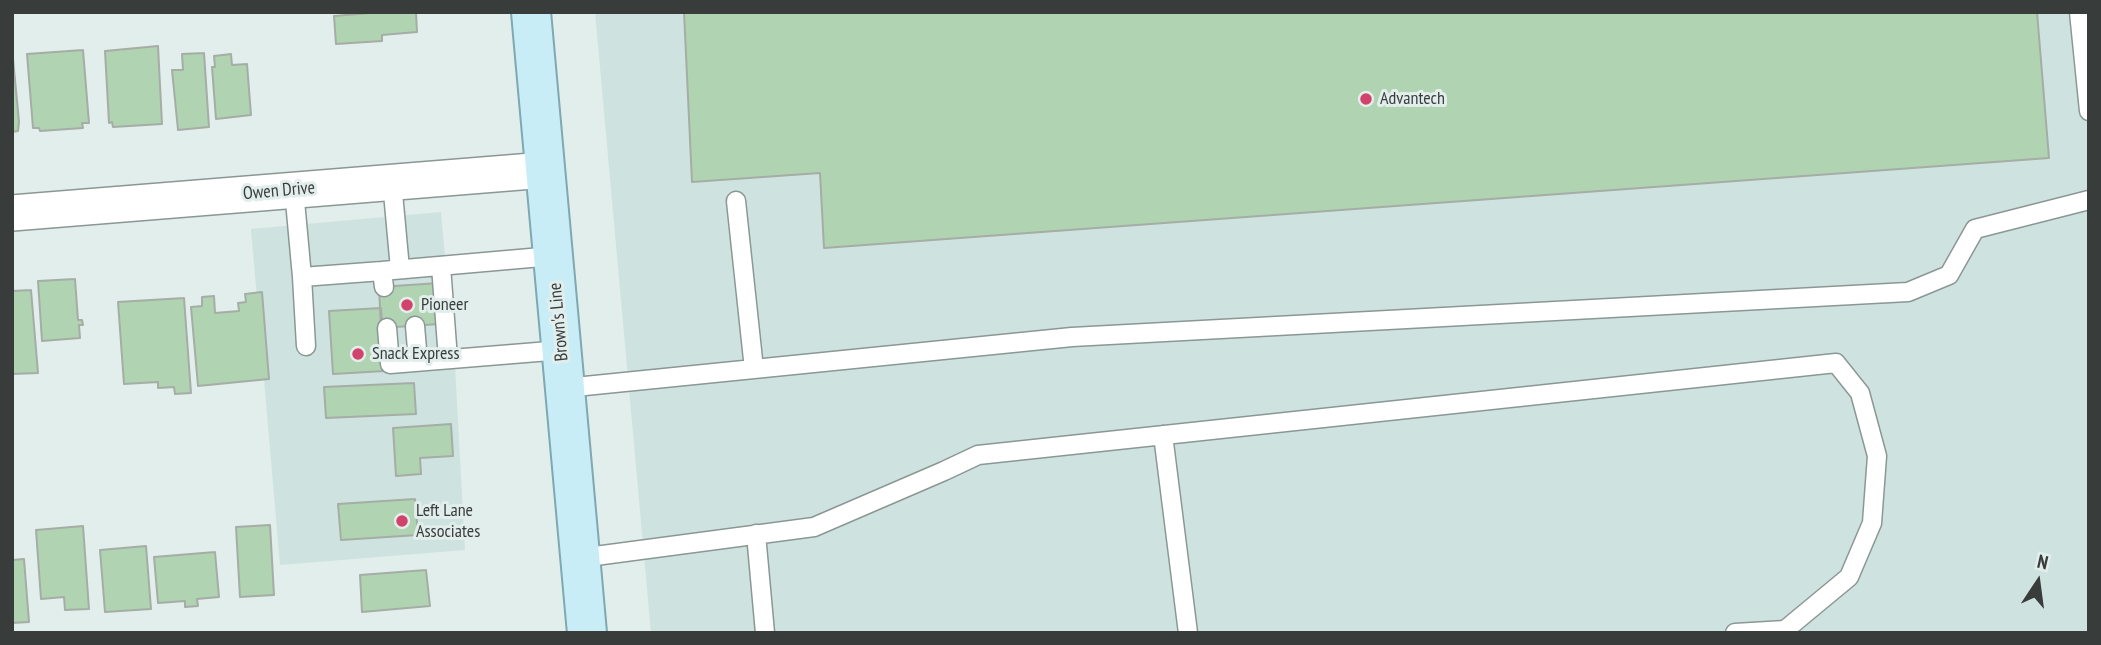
<!DOCTYPE html>
<html>
<head>
<meta charset="utf-8">
<style>
	body { margin:0 }
	#map { position:relative; width:2101px; height:645px; overflow:hidden; background:#e2eeeb; font-family:"PT Sans Narrow",sans-serif }
	canvas { display:block }
	.frame { position:absolute; inset:0; border:14px solid #383d3c; pointer-events:none }
	.north { position:absolute; left:2003px; top:547px; width:70px; height:70px; -webkit-text-stroke:5px #e2eeeb; paint-order:stroke; rotate:13deg; font-size:19px; font-weight:700; line-height:28px; text-align:center; color:#383d3c }
	.north::after { content:''; display:block; margin:auto; width:24px; height:32px; background:#383d3c; clip-path:polygon(50% 0,100% 100%,50% 72%,0 100%) }
</style>
</head>
<body>
<div id="map">
<canvas width="2101" height="645"></canvas>
<div class="frame"></div>
<div class="north">N</div>
</div>
<script>
const ctx = document.querySelector('canvas').getContext('2d');
ctx.lineJoin = 'round';
function paint(path, color) { ctx.fillStyle = color; ctx.fill(path, 'evenodd'); }
const toPath = rows => new Path2D(rows.map(r => 'M' + r).join(''));
function strokePath(path, color, width, dash) { ctx.strokeStyle = color; ctx.lineWidth = width; ctx.lineCap = dash ? 'butt' : 'round'; ctx.setLineDash(dash || []); ctx.stroke(path); }
function write(font, color, halo, rows, align = 'center') {
  ctx.font = font + ' "PT Sans Narrow",sans-serif'; ctx.lineWidth = 6; ctx.setLineDash([]); ctx.textBaseline = 'middle'; ctx.strokeStyle = halo; ctx.fillStyle = color; for (const [text, x, y, turn = 0] of rows) {
    ctx.save(); ctx.translate(x, y); ctx.rotate((+turn || 0) * Math.PI / 180); ctx.textAlign = isNaN(turn) ? turn : align; if (halo) ctx.strokeText(text, 0, 0); ctx.fillText(text, 0, 0); ctx.restore();
  }
}
const built = toPath([
	[595,12,2089,12,2089,633,651,633],
	[441,212,455,366,465,550,280,565,251,229]
]);
const building = toPath([
	[382,12,416,12,417,32,382,35,382,41,336,44,334,16,382,12],
	[684,12,2037,12,2049,158,824,248,820,173,692,182,684,12],
	[158,46,162,124,113,127,112,122,109,123,105,51,158,46],
	[12,48,19,122,18,131,12,132,12,48],
	[83,50,89,123,82,123,83,128,40,131,39,128,33,128,27,54,83,50],
	[204,53,209,127,178,130,172,70,183,70,182,54,204,53],
	[231,54,232,65,247,64,251,115,216,119,212,67,215,67,214,56,231,54],
	[75,279,78,320,82,320,83,325,79,325,80,338,42,341,38,281,75,279],
	[439,283,439,324,381,328,379,287,439,283],
	[31,290,38,373,12,374,12,291,31,290],
	[262,292,269,379,198,386,191,307,202,306,202,297,214,296,215,313,239,311,238,303,246,302,245,294,262,292],
	[184,298,191,393,175,394,174,387,158,388,158,382,124,384,118,302,184,298],
	[381,308,385,371,333,374,329,311,381,308],
	[414,383,416,414,326,418,324,387,414,383],
	[451,424,453,456,420,458,421,474,396,476,393,428,451,424],
	[415,499,418,535,341,540,338,504,415,499],
	[270,525,274,595,240,597,236,527,270,525],
	[83,526,89,609,65,610,64,597,41,599,36,530,83,526],
	[146,546,151,609,105,612,100,550,146,546],
	[215,552,219,597,197,599,198,606,185,607,185,601,158,603,154,557,215,552],
	[24,559,29,622,12,623,12,560,24,559],
	[426,570,430,606,362,612,360,575,426,570]
]);
const lane = toPath([
	[2079,12,2089,111],
	[392,182,400,269],
	[294,190,302,277,382,271,384,287],
	[736,201,754,369],
	[441,266,448,359],
	[382,271,553,256],
	[302,277,306,346],
	[415,326,418,361],
	[387,328,390,364,562,350],
	[565,388,1072,337,1908,292,1949,275,1975,229,2089,200],
	[1163,435,1188,633],
	[756,534,765,633],
	[580,558,814,527,944,471,978,455,1836,363,1860,393,1877,456,1872,523,1849,577,1785,630,1735,633]
]);
const street = toPath([
	[12,213,545,170]
]);
const primary = toPath([
	[531,12,587,633]
]);
const markers = [
	[1366,99,7,"#d2436b"],
	[407,305,7,"#d2436b"],
	[358,354,7,"#d2436b"],
	[402,521,7,"#d2436b"]
];
const poiNames = [
	["Advantech",1380,99],
	["Pioneer",421,305],
	["Snack Express",372,354],
	["Left Lane",416,511],
	["Associates",416,532]
];
const streetNames = [
	["Owen Drive",279,191,-5],
	["Brown's Line",559,322,-95]
];
paint(built, '#cee3df');
paint(building, '#b0d3b2');
strokePath(building, '#a5ada6', 2);
strokePath(lane, '#8b9794', 21);
strokePath(street, '#8b9794', 38);
strokePath(primary, '#7ea8b2', 42);
strokePath(lane, '#fff', 18);
strokePath(street, '#fff', 35);
strokePath(primary, '#c8edf7', 38);
for (const [x, y, r, color] of markers) { const dot = new Path2D(); dot.arc(x, y, r, 0, 2 * Math.PI); ctx.fillStyle = color; ctx.fill(dot); strokePath(dot, '#e2eeeb', 2.5); }
write('18px', '#383d3c', '#e2eeeb', poiNames, 'left');
write('18px', '#383d3c', '#e2eeeb', streetNames);
</script>
</body>
</html>
